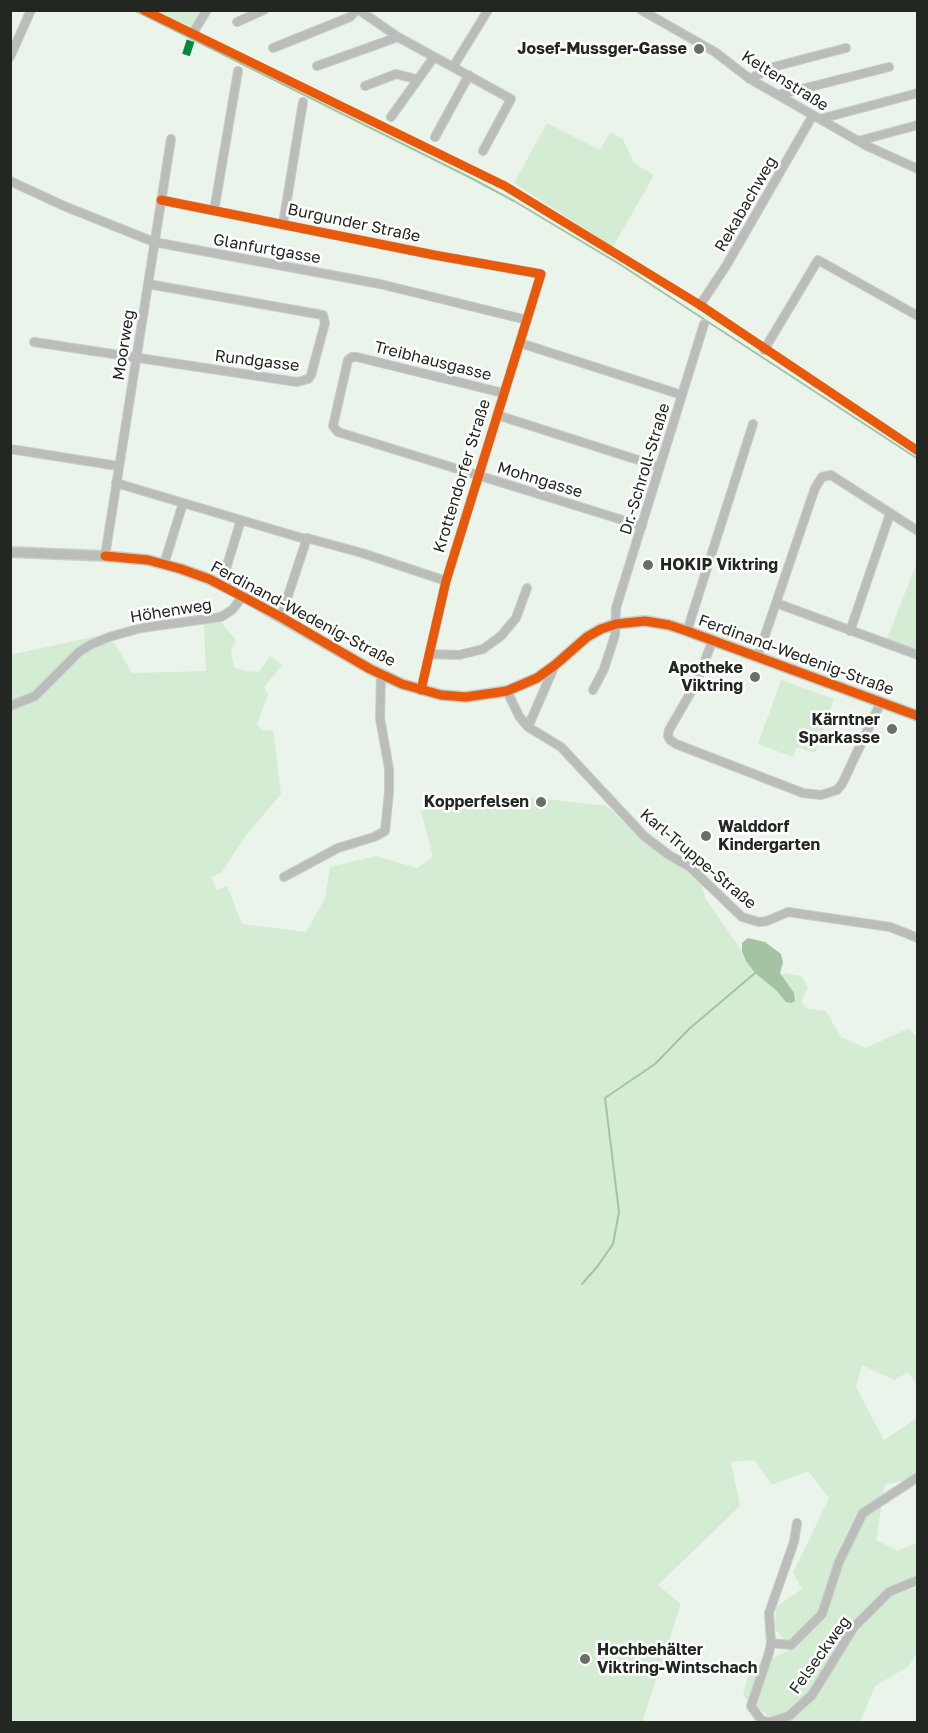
<!DOCTYPE html>
<html>
<head>
<meta charset="utf-8">
<style>
	body { margin:0 }
	#map { position:relative; width:928px; height:1733px; overflow:hidden; background:#eaf4ea; font-family:"Golos Text",sans-serif }
	canvas { display:block }
	.frame { position:absolute; inset:0; border:12px solid #222821; pointer-events:none }
</style>
</head>
<body>
<div id="map">
<canvas width="928" height="1733"></canvas>
<div class="frame"></div>
</div>
<script>
const ctx = document.querySelector('canvas').getContext('2d');
ctx.lineJoin = 'round';
function paint(path, color) { ctx.fillStyle = color; ctx.fill(path, 'evenodd'); }
const toPath = rows => new Path2D(rows.map(r => 'M' + r).join(''));
function strokePath(path, color, width, dash) { ctx.strokeStyle = color; ctx.lineWidth = width; ctx.lineCap = dash ? 'butt' : 'round'; ctx.setLineDash(dash || []); ctx.stroke(path); }
function write(font, color, halo, rows, align = 'center') {
  ctx.font = font + ' "Golos Text",sans-serif'; ctx.lineWidth = 5; ctx.setLineDash([]); ctx.textBaseline = 'middle'; ctx.strokeStyle = halo; ctx.fillStyle = color; for (const [text, x, y, turn = 0] of rows) {
    ctx.save(); ctx.translate(x, y); ctx.rotate((+turn || 0) * Math.PI / 180); ctx.textAlign = isNaN(turn) ? turn : align; if (halo) ctx.strokeText(text, 0, 0); ctx.fillText(text, 0, 0); ctx.restore();
  }
}
const green = toPath([
	[157,11,202,11,191,27],
	[547,123,600,150,610,132,623,139,634,163,654,175,613,247,514,183],
	[917,562,917,653,887,639],
	[221,622,236,640,231,650,234,667,245,671,259,672,270,656,282,665,264,687,268,694,257,724,263,731,273,730,281,794,244,838,222,872,211,877,217,890,227,886,242,924,306,932,325,898,330,867,376,856,417,868,433,857,421,811,434,803,492,794,509,800,529,797,607,806,638,836,701,881,705,898,742,951,746,961,772,980,785,973,801,976,808,987,801,1002,808,1009,826,1011,841,1037,866,1048,909,1028,918,1039,917,1386,908,1372,894,1380,862,1365,856,1387,884,1440,917,1418,917,1477,885,1485,876,1540,898,1551,917,1542,917,1578,891,1591,917,1588,917,1652,909,1666,875,1686,860,1722,776,1722,743,1696,749,1670,792,1649,775,1629,776,1607,802,1589,793,1573,829,1498,808,1471,772,1485,754,1460,731,1462,740,1506,658,1585,681,1604,642,1722,11,1722,10,710,36,699,89,650,113,641,132,673,206,671,204,624],
	[115,632,85,645,46,681,26,697,11,703,10,655],
	[781,680,834,699,815,753,797,747,793,757,758,744]
]);
const water = toPath([
	[748,938,765,942,781,954,783,963,780,973,794,993,795,1001,791,1003,786,1002,776,990,755,973,746,961,742,951,742,943]
]);
const stream = toPath([
	[134,10,469,177,514,201,621,265,918,459],
	[582,1284,597,1267,613,1244,619,1212,605,1098,655,1064,689,1029,755,973]
]);
const minor = toPath([
	[359,10,398,37,511,99,483,151],
	[641,10,715,52,750,79,867,146,918,169],
	[237,22,264,10],
	[193,33,207,10],
	[273,48,350,17,357,10],
	[10,57,31,10],
	[317,66,398,37],
	[453,67,488,10],
	[750,79,773,67,846,48],
	[365,86,396,74,416,79],
	[778,95,889,67],
	[391,117,434,57],
	[820,119,918,93],
	[435,137,469,75],
	[858,141,918,125],
	[10,181,64,206,154,242,380,284,527,320],
	[161,200,434,255,541,274,446,581,421,690],
	[214,211,238,71],
	[283,224,303,102],
	[700,305,726,266,813,115],
	[34,342,297,382,308,379,311,375,325,323,323,315,148,284],
	[520,343,682,395],
	[764,350,818,260,918,316],
	[503,393,357,357,352,357,348,360,333,426,338,432,642,526],
	[497,415,660,467],
	[10,449,118,466],
	[116,483,305,539],
	[105,556,171,139],
	[164,564,183,503],
	[224,575,241,520],
	[776,603,918,655],
	[281,617,307,538,362,553,446,581],
	[687,631,753,424],
	[850,631,890,514],
	[713,640,695,685,669,730,668,736,670,740,676,744,803,793,821,795,837,790,842,784,881,702],
	[430,654,459,655,483,649,501,636,516,618,527,588],
	[758,656,815,488,822,477,831,475,918,531],
	[555,665,528,727,561,747,644,836,669,855,690,867,742,917,759,922,767,921,788,912,890,927,918,938],
	[593,690,604,669,615,635,616,608,704,324],
	[507,691,519,716,528,727],
	[10,706,35,696,79,652,90,645,109,637,141,628,221,617,232,610,243,596],
	[284,877,338,848,374,837,385,831,389,792,389,769,380,718,381,674],
	[771,1643,791,1645,822,1614,839,1562,863,1513,918,1477],
	[769,1722,761,1720,751,1706,769,1653,771,1643,769,1613,794,1542,797,1523],
	[770,1722,789,1716,812,1695,854,1627,889,1592,918,1580]
]);
const tertiary = toPath([
	[10,552,105,556,148,560,181,569,209,579,243,596,370,669,402,684,441,695,466,697,507,691,537,678,555,665,587,637,601,629,616,624,645,621,669,625,687,631,918,716]
]);
const quiet = toPath([
	[186,55,193,33]
]);
const cycleway = toPath([
	[144,10,505,186,700,305,918,451],
	[161,200,434,255,541,274,446,581,421,690],
	[105,556,148,560,181,569,209,579,281,617,370,669,402,684,441,695,466,697,507,691,537,678,555,665,587,637,601,629,616,624,645,621,669,625,687,631,918,716]
]);
const markers = [
	[699,49,6,"#686f67"],
	[648,565,6,"#686f67"],
	[755,677,6,"#686f67"],
	[892,729,6,"#686f67"],
	[541,802,6,"#686f67"],
	[706,836,6,"#686f67"],
	[585,1659,6,"#686f67"]
];
const poiNames = [
	["Josef-Mussger-Gasse",687,49],
	["HOKIP Viktring",660,565,"left"],
	["Apotheke",743,668],
	["Viktring",743,686],
	["Kärntner",880,720],
	["Sparkasse",880,738],
	["Kopperfelsen",529,802],
	["Walddorf",718,827,"left"],
	["Kindergarten",718,845,"left"],
	["Hochbehälter",597,1650,"left"],
	["Viktring-Wintschach",597,1668,"left"]
];
const streetNames = [
	["Keltenstraße",785,81,32],
	["Rekabachweg",746,204,-60],
	["Burgunder Straße",354,223,12],
	["Glanfurtgasse",267,249,10],
	["Moorweg",124,345,-81],
	["Rundgasse",257,361,7],
	["Treibhausgasse",433,361,14],
	["Dr.-Schroll-Straße",645,469,-73],
	["Krottendorfer Straße",462,476,-73],
	["Mohngasse",540,480,17],
	["Höhenweg",171,611,-9],
	["Ferdinand-Wedenig-Straße",303,614,28],
	["Ferdinand-Wedenig-Straße",796,655,20],
	["Karl-Truppe-Straße",698,859,40],
	["Felseckweg",820,1655,-54]
];
paint(green, '#d5ecd4');
paint(water, '#a4c3a3');
strokePath(stream, '#a4c3a3', 2);
strokePath(minor, '#c7cec7', 10);
strokePath(tertiary, '#c7cec7', 12);
strokePath(minor, '#babdba', 8);
strokePath(tertiary, '#babdba', 9);
strokePath(quiet, '#00873e', 8, [15, 8]);
strokePath(cycleway, '#e8590c', 9);
for (const [x, y, r, color] of markers) { const dot = new Path2D(); dot.arc(x, y, r, 0, 2 * Math.PI); ctx.fillStyle = color; ctx.fill(dot); strokePath(dot, '#fff', 2); }
write('bold 16px', '#222821', '#fff', poiNames, 'right');
write('16px', '#222821', '#fff', streetNames);
</script>
</body>
</html>
